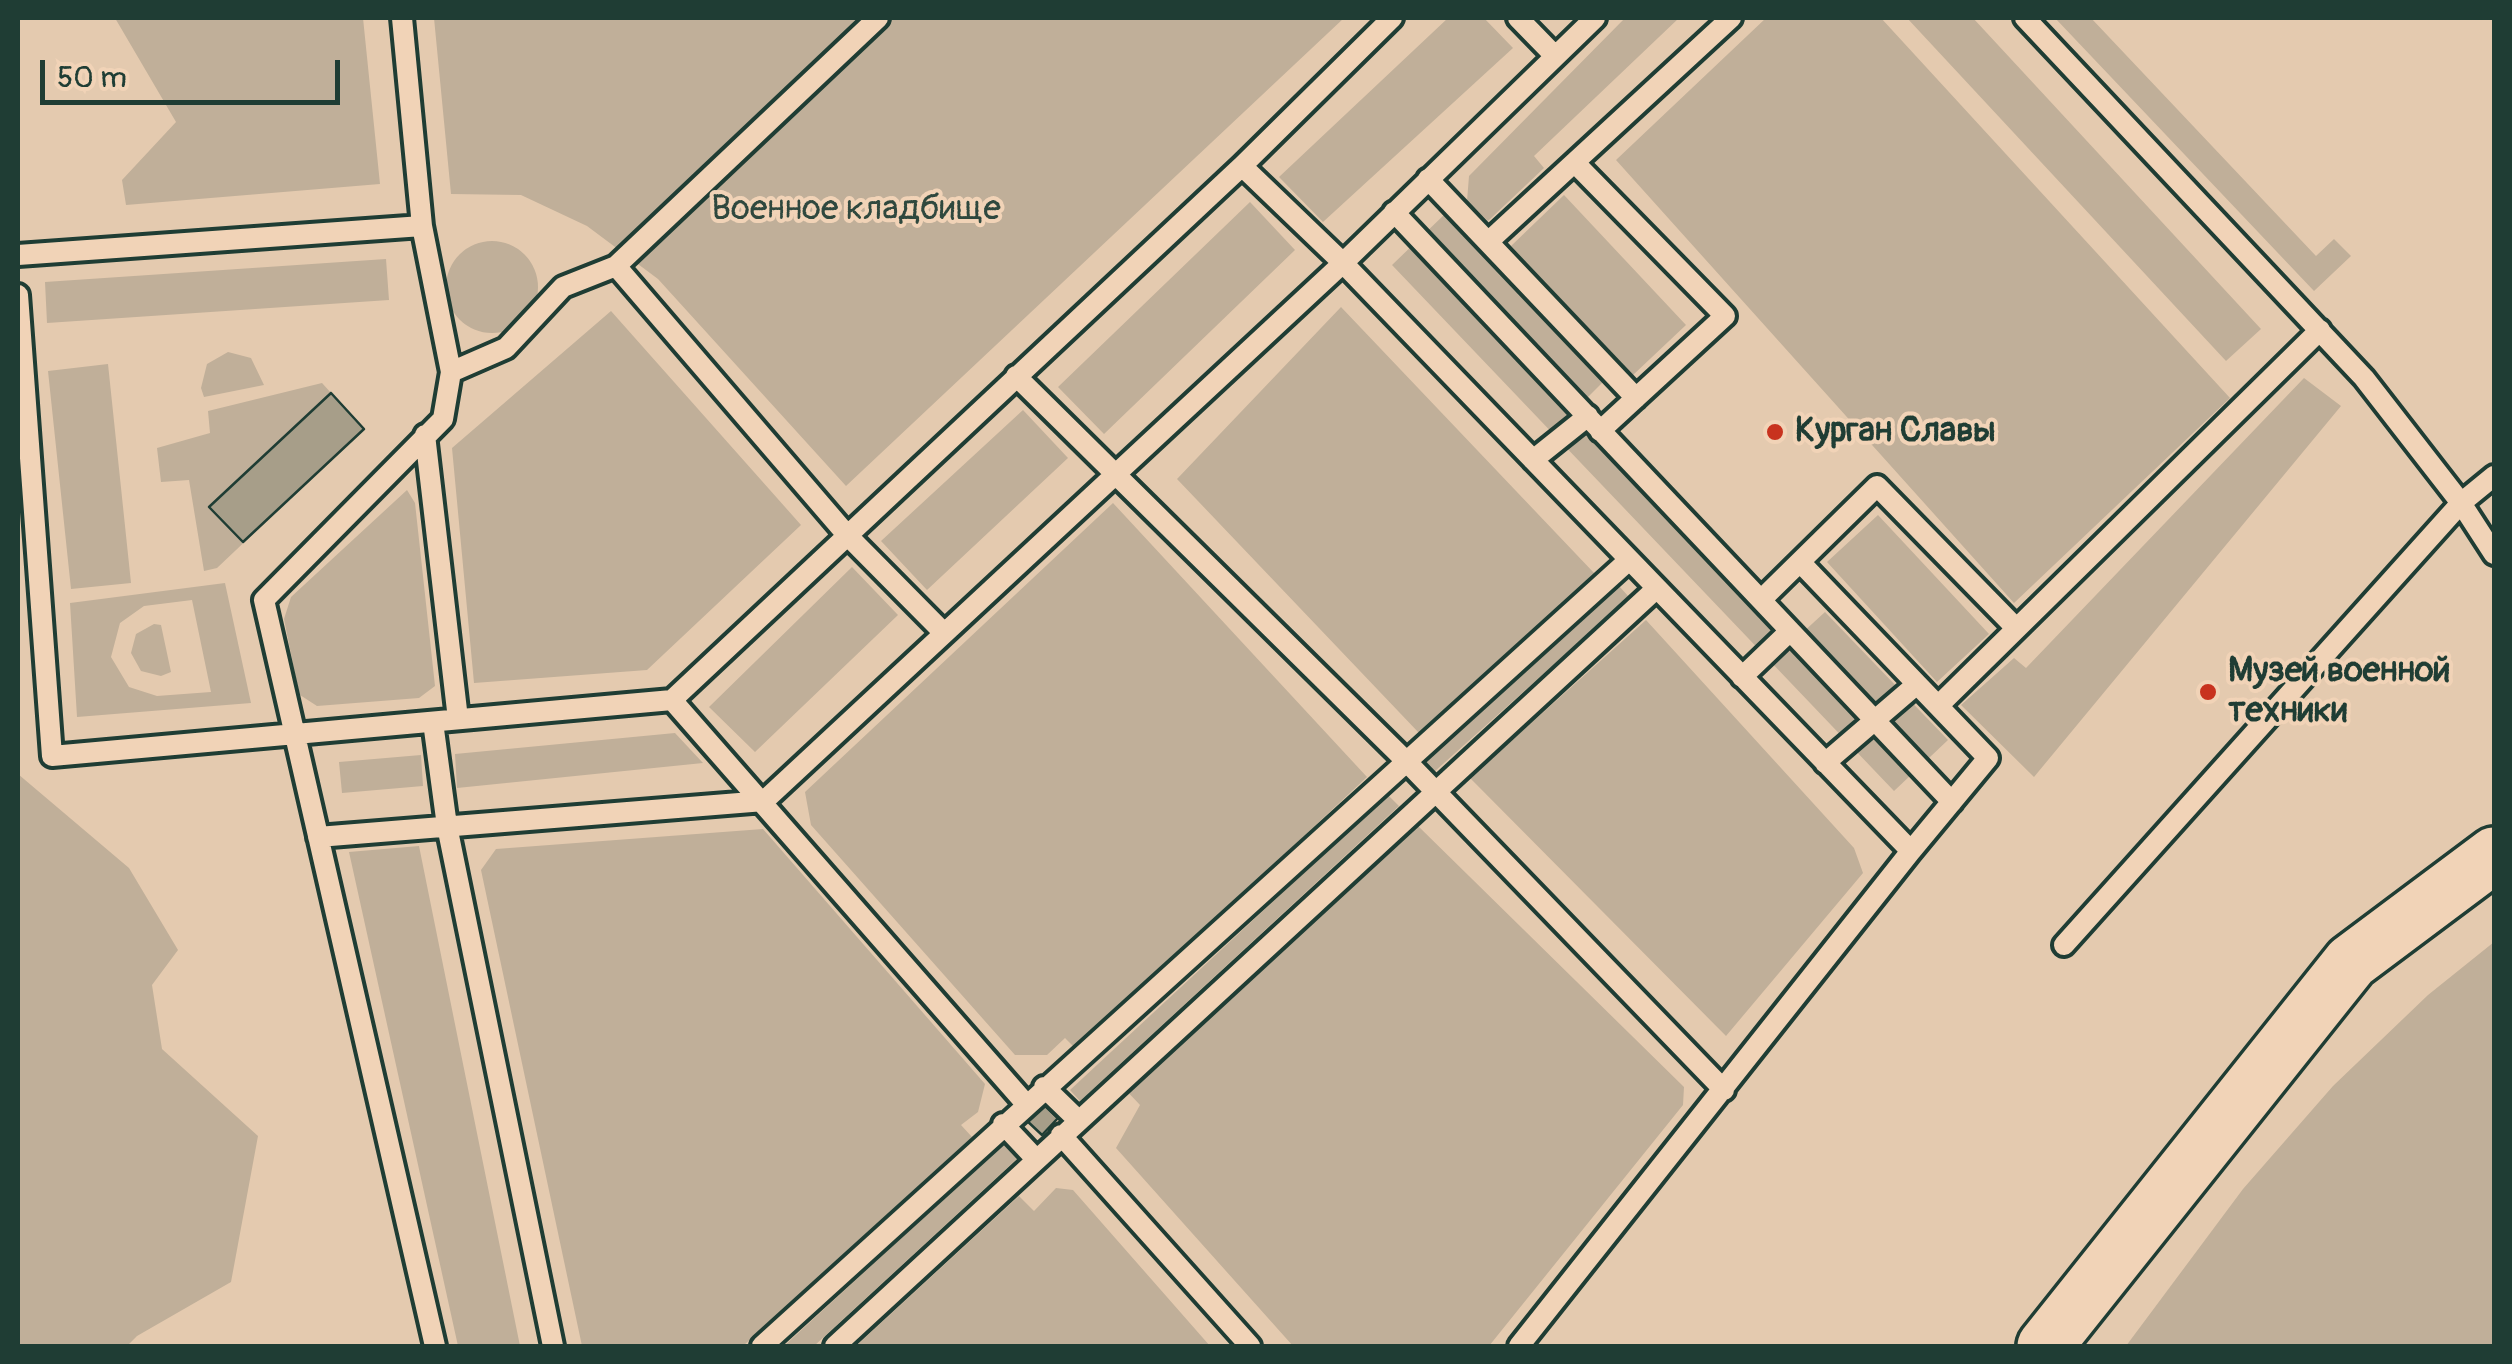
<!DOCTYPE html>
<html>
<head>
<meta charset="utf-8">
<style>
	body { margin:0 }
	#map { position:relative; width:2512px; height:1364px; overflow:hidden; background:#e4caaf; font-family:Pangolin,sans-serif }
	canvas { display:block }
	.frame { position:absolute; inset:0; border:20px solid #1f3d34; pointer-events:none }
	.scale { position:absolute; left:40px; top:60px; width:300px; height:45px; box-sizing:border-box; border:5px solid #1f3d34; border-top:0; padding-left:12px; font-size:30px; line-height:35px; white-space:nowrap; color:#1f3d34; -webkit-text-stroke:8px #f1d3b7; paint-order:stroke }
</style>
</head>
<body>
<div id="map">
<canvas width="2512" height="1364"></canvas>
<div class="frame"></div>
<div class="scale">50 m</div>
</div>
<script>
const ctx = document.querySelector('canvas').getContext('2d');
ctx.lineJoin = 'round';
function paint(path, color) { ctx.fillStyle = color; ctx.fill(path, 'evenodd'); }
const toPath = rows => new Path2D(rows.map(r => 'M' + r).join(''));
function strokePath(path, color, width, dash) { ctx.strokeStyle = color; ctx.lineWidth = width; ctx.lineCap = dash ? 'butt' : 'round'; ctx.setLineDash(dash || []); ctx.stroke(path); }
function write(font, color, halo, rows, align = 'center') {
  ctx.font = font + ' Pangolin,sans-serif'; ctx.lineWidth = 8; ctx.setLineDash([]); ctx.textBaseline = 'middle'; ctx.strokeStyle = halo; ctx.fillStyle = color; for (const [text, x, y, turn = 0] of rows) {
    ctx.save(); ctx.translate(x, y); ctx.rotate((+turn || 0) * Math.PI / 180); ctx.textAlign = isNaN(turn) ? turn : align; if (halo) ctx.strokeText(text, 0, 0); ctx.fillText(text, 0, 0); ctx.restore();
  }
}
const green = toPath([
	[115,18,363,18,380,184,126,205,122,180,176,122],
	[434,18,1344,18,846,486,658,279,587,226,521,195,451,194],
	[1448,18,1484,18,1513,48,1323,222,1279,177],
	[1625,18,1679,18,1534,156,1544,168,1488,221,1467,201,1469,176],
	[1766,18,1881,18,2230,398,2014,603,1616,160],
	[1907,18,1973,18,2261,329,2226,361],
	[2055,18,2091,18,2316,256,2334,239,2351,256,2314,291],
	[1564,195,1686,325,1633,375,1511,246],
	[1250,202,1295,250,1104,434,1058,387],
	[1446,213,1605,380,1570,415,1789,645,1825,612,1948,740,1894,791,1392,265],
	'446 287a46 46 0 1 1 92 0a46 46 0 1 1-92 0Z',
	[386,259,389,300,47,323,45,282],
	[1341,307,1595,574,1419,733,1177,479],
	[611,311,801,525,647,670,474,683,452,448],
	[228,352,251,358,264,385,204,397,201,388,207,364],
	[108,364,131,583,71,589,48,371],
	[2304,378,2341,406,2034,777,1961,705,2014,658,2026,668],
	[322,383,364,429,217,568,204,571,189,480,161,482,157,448,210,433,208,411],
	[1023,410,1068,458,927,590,881,541],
	[407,490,415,503,435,686,419,698,317,706,300,695,295,674,284,619,291,597],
	[1113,503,1367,777,1076,1049,1065,1038,1047,1055,1015,1055,811,825,805,792],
	[1878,515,1989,634,1937,682,1827,562],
	[852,567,898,615,755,752,709,707],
	[225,583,251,703,77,717,70,603],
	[192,600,211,692,157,696,129,687,111,657,120,623,144,606],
	[1619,586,1629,597,1434,772,1425,761],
	[1646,620,1854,848,1863,873,1726,1036,1470,778],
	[154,624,161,625,171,672,161,676,141,671,131,653,136,634],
	[675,733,703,763,457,788,455,754],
	[421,755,423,786,342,793,339,762],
	[18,774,129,868,178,950,152,985,162,1049,258,1136,231,1282,137,1336,127,1346,18,1346],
	[1388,795,1399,806,1080,1101,1070,1090],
	[1416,824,1684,1087,1683,1105,1489,1346,1293,1346,1116,1148,1140,1105,1123,1087],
	[763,829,985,1084,978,1112,961,1125,972,1137,743,1346,582,1346,481,870,496,849],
	[419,846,520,1346,458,1346,349,852],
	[2494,942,2494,1346,2126,1346,2243,1189,2333,1086,2428,995],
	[1007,1141,1020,1156,814,1346,784,1346],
	[1056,1188,1073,1190,1210,1346,856,1346,1019,1196,1034,1211]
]);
const building = toPath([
	[331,393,364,429,243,542,209,507,331,393],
	[1041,1102,1058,1118,1042,1135,1025,1119,1041,1102]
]);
const service = toPath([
	[402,18,422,226,451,372,443,419,264,600,435,1346],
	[1518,18,1555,56],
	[2025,18,2364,378,2461,503,2494,554],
	[1576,164,1725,316,1600,431],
	[1242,166,1343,263,1595,18],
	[1428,179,1636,398],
	[1394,212,1952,802],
	[1488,242,1731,18],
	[18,255,422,226],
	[616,266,847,535,944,633],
	[18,295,52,756,672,700,1242,166,1392,18],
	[451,372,506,348,563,287,616,266,878,18],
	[1016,376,1406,761,1724,1090],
	[425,435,458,719],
	[1533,460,1588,416],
	[1800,562,1988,758,1911,851],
	[1761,600,1877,486,2016,628],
	[1742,677,1789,632],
	[672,700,1026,1104],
	[1938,706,2320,330],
	[433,722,447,826,553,1346],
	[1825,763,1917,684],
	[318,837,764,801,1343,263,1911,851,1519,1346],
	[2064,945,2461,503,2494,476],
	[1044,1087,1078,1120],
	[1003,1124,1035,1158],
	[1061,1135,1250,1346],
	[762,1346,1629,560],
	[835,1346,1657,588]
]);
const primary = toPath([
	[2045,1346,2351,962,2494,855]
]);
const markers = [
	[1775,432,10,"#c8321e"],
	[2208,692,10,"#c8321e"]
];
const parkNames = [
	["Военное кладбище",856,210]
];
const poiNames = [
	["Курган Славы",1795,432],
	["Музей военной",2228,672],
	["техники",2228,712]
];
paint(green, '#c0af99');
paint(building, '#a79e89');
strokePath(building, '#1f3d34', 2.5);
strokePath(service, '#1f3d34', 28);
strokePath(primary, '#1f3d34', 62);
strokePath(service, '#f1d3b7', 20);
strokePath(primary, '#f1d3b7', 55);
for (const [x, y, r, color] of markers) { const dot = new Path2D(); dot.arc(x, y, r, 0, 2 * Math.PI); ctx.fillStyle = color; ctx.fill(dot); strokePath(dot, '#f1d3b7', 4); }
write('35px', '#2f483e', '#f1d3b7', parkNames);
write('bold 35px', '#1f3d34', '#f1d3b7', poiNames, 'left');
</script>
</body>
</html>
